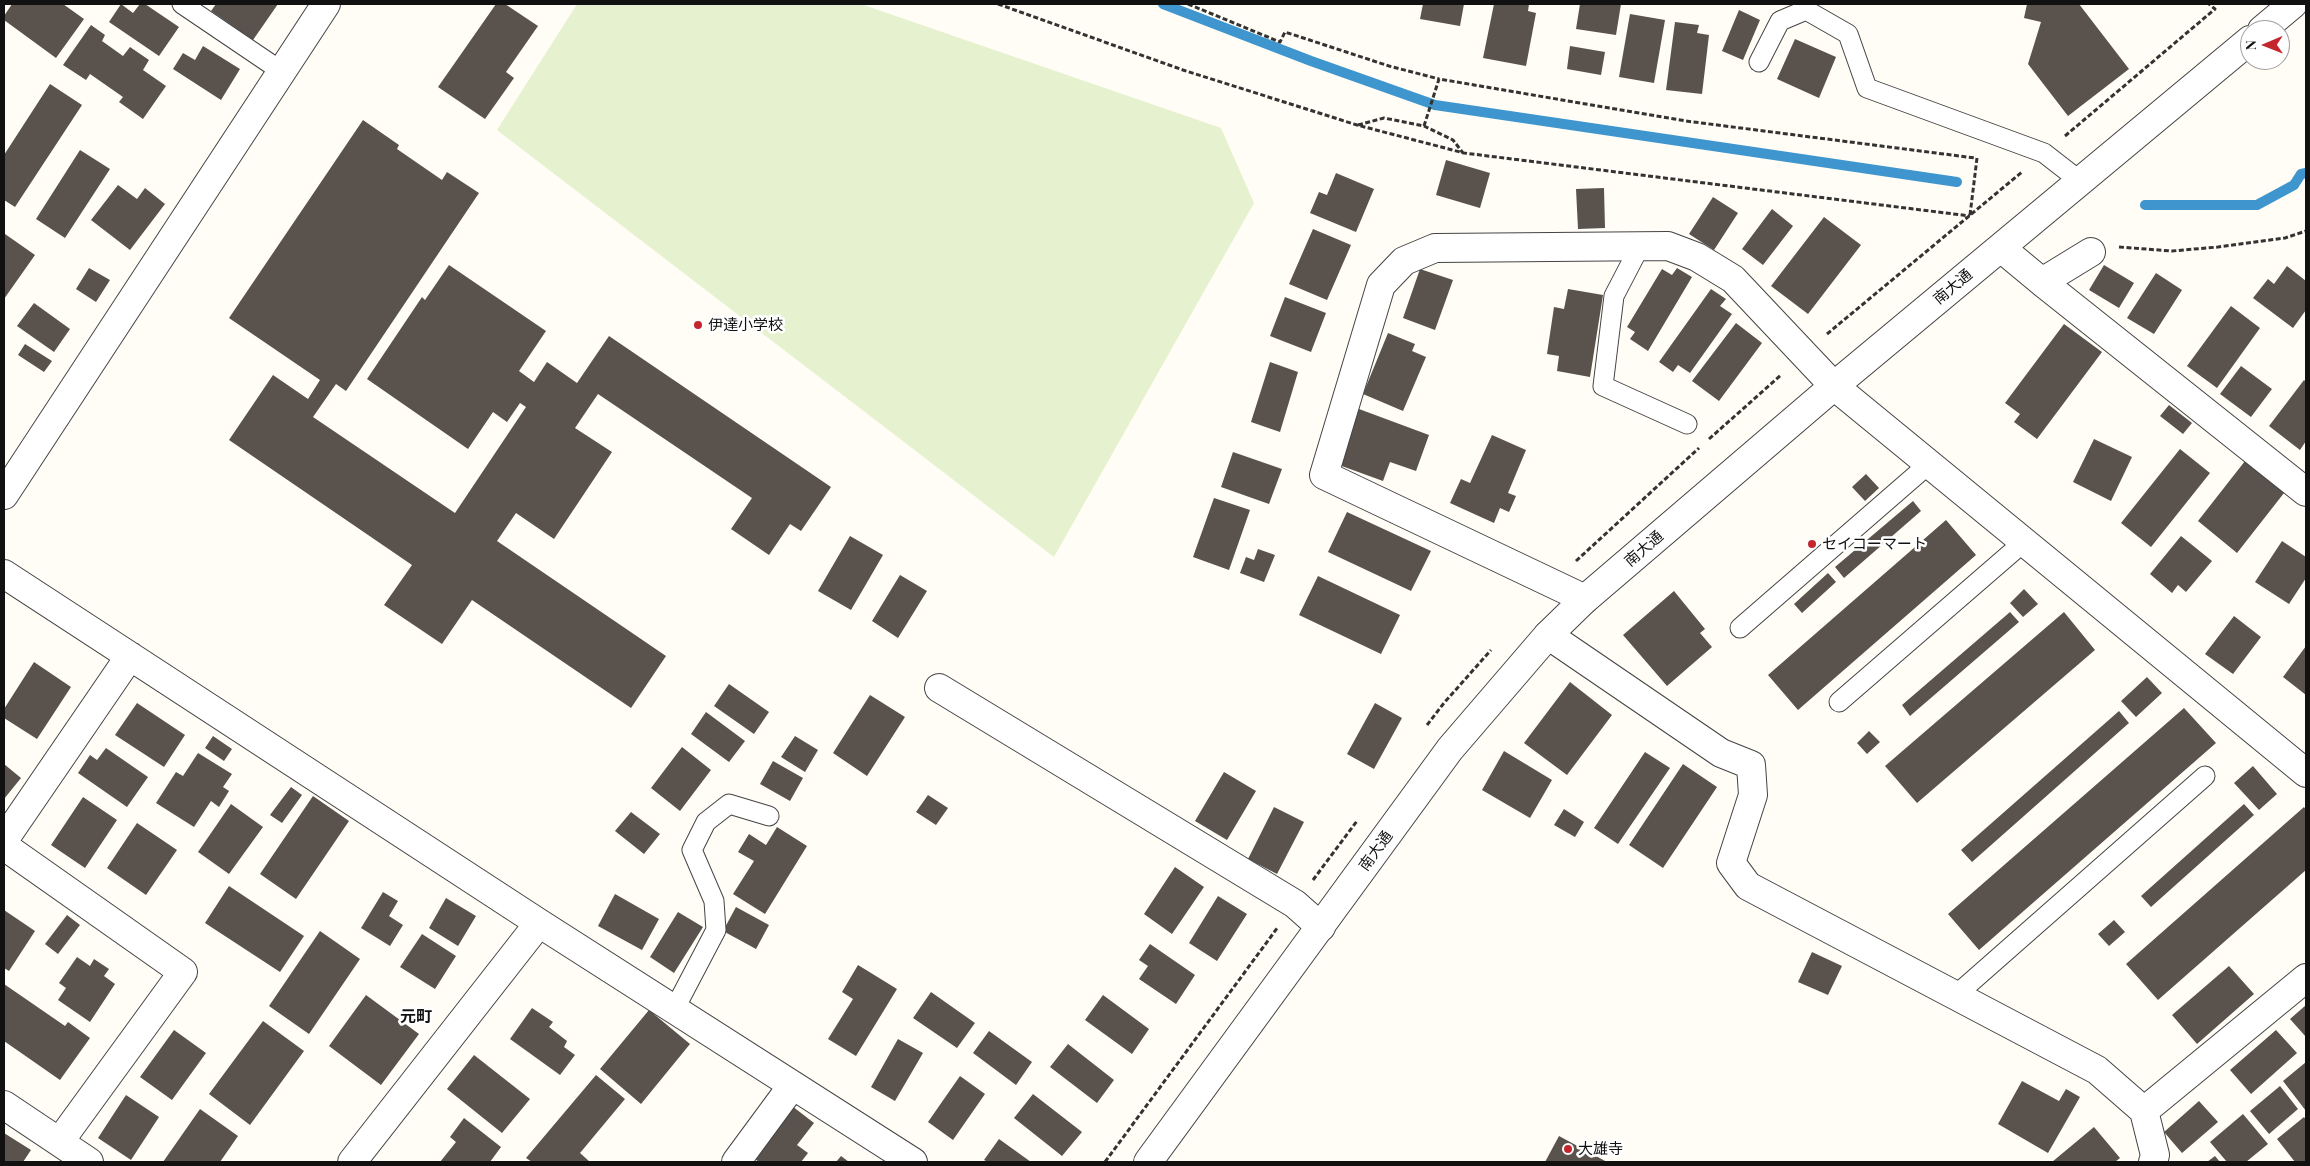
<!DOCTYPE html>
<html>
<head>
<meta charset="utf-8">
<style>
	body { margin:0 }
	#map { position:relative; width:2310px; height:1166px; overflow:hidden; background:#fffdf5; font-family:"Playfair Display",serif }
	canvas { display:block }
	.frame { position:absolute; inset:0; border:5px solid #111; pointer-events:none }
	.north { position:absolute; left:2240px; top:20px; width:50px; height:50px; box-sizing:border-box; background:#fff; border:1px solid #a0a0a0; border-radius:50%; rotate:269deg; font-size:14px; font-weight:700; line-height:20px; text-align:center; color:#111 }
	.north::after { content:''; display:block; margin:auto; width:18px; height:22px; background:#c4262e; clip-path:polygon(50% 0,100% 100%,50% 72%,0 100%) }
</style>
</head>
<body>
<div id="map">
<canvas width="2310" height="1166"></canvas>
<div class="frame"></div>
<div class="north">N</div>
</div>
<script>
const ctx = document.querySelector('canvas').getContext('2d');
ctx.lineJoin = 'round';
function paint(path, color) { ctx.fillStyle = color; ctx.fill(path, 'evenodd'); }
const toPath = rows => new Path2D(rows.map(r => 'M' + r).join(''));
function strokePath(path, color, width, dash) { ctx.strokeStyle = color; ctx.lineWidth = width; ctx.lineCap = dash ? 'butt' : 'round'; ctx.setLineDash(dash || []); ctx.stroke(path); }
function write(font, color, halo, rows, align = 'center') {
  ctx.font = font + ' "Playfair Display","Noto Sans JP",serif'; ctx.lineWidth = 5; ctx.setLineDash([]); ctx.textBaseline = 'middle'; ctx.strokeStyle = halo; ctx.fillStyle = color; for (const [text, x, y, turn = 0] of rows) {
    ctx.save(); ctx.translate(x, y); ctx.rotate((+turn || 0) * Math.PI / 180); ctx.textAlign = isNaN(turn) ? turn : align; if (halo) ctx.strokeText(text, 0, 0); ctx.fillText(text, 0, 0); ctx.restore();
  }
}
const pitch = toPath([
	[577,4,861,4,1221,128,1254,203,1054,557,497,130]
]);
const stream = toPath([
	[1163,4,1311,61,1435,105,1957,182],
	[2145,205,2257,205,2294,185,2301,174,2306,173]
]);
const building = toPath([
	[12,4,63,4,84,19,56,58,4,20,4,16],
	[121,4,133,13,140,4,145,4,179,27,159,56,109,22],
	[216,4,278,4,253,40,211,11],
	[496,4,505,4,538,26,506,72,514,78,485,119,438,87],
	[1423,4,1464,4,1460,26,1420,19],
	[1494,4,1529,4,1528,11,1536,13,1526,66,1483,58],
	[1580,4,1621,4,1616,35,1576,29],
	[2027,4,2079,4,2129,69,2068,116,2028,64,2041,22,2024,18],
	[1739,10,1760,20,1743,60,1722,51],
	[1630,14,1665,20,1654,83,1619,77],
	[1675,22,1699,25,1697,33,1709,35,1702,94,1666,90],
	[91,25,105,35,102,41,123,56,130,47,149,60,143,70,166,86,143,119,119,102,123,97,90,74,86,80,63,65],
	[1795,39,1836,57,1819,98,1777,79],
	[203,46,240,69,221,100,173,69,183,53,195,60],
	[1570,46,1605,52,1601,75,1567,69],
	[50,84,82,105,15,207,4,200,4,155],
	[363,120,399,145,397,149,442,180,447,172,479,193,346,391,336,384,313,417,455,513,526,407,520,403,507,422,493,412,468,449,367,379,422,297,425,300,449,265,546,331,519,371,534,382,547,362,577,383,609,336,831,487,801,531,790,524,769,555,731,529,752,498,598,394,575,428,612,452,554,539,516,513,497,541,666,656,631,708,472,600,442,644,384,605,412,565,229,440,273,375,308,399,320,380,229,318],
	[80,150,110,169,65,238,36,219],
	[1446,160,1490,173,1480,208,1436,195],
	[1336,173,1374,189,1356,232,1310,213,1319,192,1327,195],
	[118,185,137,199,145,188,165,204,130,250,91,220],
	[1604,188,1605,228,1578,229,1576,189],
	[1713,197,1738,213,1714,250,1689,234],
	[1772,209,1793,226,1763,265,1742,249],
	[1824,217,1861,245,1808,314,1771,286],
	[1313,229,1351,245,1327,300,1289,284],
	[5,234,35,255,4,299,4,236],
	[2104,265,2134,283,2119,308,2089,290],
	[2287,266,2306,281,2306,310,2293,328,2253,298,2268,279,2274,284],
	[89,268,110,280,96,302,76,289],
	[1677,268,1692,277,1648,351,1630,339,1635,332,1627,327,1662,269,1672,275],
	[1420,269,1453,280,1435,330,1403,318],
	[2156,273,2182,290,2154,334,2127,318],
	[1568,289,1603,295,1590,377,1557,371,1559,356,1547,354,1554,307,1564,309],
	[1711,289,1726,299,1720,306,1732,314,1690,373,1678,365,1673,372,1659,362],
	[1285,297,1326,313,1311,352,1270,336],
	[34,303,70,329,54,352,17,326],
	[2231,306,2260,328,2217,388,2187,366],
	[1736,323,1762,343,1719,401,1692,381],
	[2064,324,2102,352,2037,439,2014,422,2020,414,2005,403],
	[1388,333,1415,344,1412,351,1426,357,1403,411,1363,394],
	[25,344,52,361,44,372,18,355],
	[1270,362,1298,372,1280,432,1251,422],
	[2241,366,2272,389,2251,417,2220,394],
	[2304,380,2306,382,2306,441,2300,450,2269,426],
	[2169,405,2192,423,2183,434,2160,416],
	[1359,409,1429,435,1416,471,1390,462,1383,481,1339,465],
	[1492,435,1526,450,1508,493,1516,496,1509,512,1500,508,1494,523,1450,503,1461,479,1470,483],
	[2094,439,2132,457,2111,501,2073,482],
	[2180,449,2210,473,2151,547,2121,523],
	[1233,452,1282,469,1269,504,1221,487],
	[2245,461,2284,493,2237,553,2198,521],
	[1866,474,1879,488,1865,501,1852,487],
	[1214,498,1250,510,1229,570,1193,557],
	[1913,501,1921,511,1844,578,1835,567],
	[1347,512,1431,551,1411,591,1328,552],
	[1946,520,1976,555,1798,710,1768,675],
	[850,536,883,555,851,610,818,591],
	[2181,536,2212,561,2186,592,2178,585,2172,593,2150,574],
	[2282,541,2306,557,2306,578,2289,604,2255,582],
	[1258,549,1275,555,1264,582,1240,573,1246,557,1254,560],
	[1828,573,1836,582,1802,613,1794,604],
	[900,575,927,591,898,638,872,621],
	[1318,576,1400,615,1381,654,1299,615],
	[2024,589,2038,604,2023,617,2010,603],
	[1674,591,1705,629,1700,633,1712,647,1667,686,1623,635],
	[2010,612,2019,622,1910,716,1902,705],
	[2064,612,2095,650,1917,803,1885,766],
	[2234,616,2261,637,2233,674,2205,654],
	[2306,646,2306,695,2283,677],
	[34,662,71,687,37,739,4,718,4,709],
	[2147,677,2162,693,2136,717,2121,701],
	[1570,682,1612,715,1567,775,1524,743],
	[729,684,769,712,754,734,714,706],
	[870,695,905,717,867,776,833,753],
	[137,703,185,735,164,767,115,735],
	[1375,703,1402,718,1374,769,1347,754],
	[2184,708,2216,743,1979,950,1948,914],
	[2119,711,2129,723,1972,862,1961,850],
	[706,712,745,741,729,762,691,734],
	[1869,731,1880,742,1867,754,1857,743],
	[213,736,232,749,224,761,205,748],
	[795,736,818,750,805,772,781,757],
	[682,747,711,770,680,811,651,788],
	[106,748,148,777,127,807,78,773,90,755,97,760],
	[1504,751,1552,780,1530,818,1482,790],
	[1645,752,1670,768,1618,844,1594,828],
	[198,753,232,774,223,787,229,791,219,807,211,801,194,827,156,803,176,772,183,776],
	[773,761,803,778,790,801,760,784],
	[4,764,21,778,4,799],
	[1683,764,1717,787,1663,868,1629,845],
	[2253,766,2277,794,2259,810,2234,783],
	[1224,772,1256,791,1227,840,1195,821],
	[291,787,302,795,282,823,270,815],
	[928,795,948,808,936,825,916,812],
	[313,796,349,821,296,899,260,874],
	[83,797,117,820,85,868,51,845],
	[231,804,263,827,229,874,198,852],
	[2244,804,2254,815,2151,907,2141,896],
	[1274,807,1304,822,1277,874,1248,859],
	[2304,807,2306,810,2306,870,2158,1000,2126,964],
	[1564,809,1584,822,1575,837,1554,825],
	[631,812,660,834,644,854,615,831],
	[137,823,177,850,146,895,107,868],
	[777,827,807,846,765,914,733,894,754,861,738,852,749,834,766,845],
	[1175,867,1204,887,1172,934,1144,914],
	[229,886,304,936,280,972,205,923],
	[383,892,398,901,389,916,403,925,390,946,361,928],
	[615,894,659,919,642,950,598,926],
	[1218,896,1247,914,1217,961,1189,943],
	[446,898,476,916,458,946,429,928],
	[736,907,769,925,756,949,723,931],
	[4,910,35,931,9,971,4,968],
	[678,912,703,927,674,973,650,957],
	[67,915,80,925,58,954,45,944],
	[2114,920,2125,932,2109,946,2098,934],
	[320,931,360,959,309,1034,269,1006],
	[422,934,456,956,435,989,400,967],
	[1150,944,1195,975,1176,1004,1139,979,1148,966,1139,960],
	[1812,952,1842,966,1828,995,1798,982],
	[77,957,90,966,94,959,109,969,104,976,115,984,90,1022,58,1000,66,988,59,983],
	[858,965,897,989,856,1056,828,1039,853,999,842,992],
	[2229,966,2254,994,2197,1044,2172,1015],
	[4,984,65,1026,68,1022,90,1038,60,1080,4,1041],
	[931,992,975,1023,957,1048,913,1018],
	[366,995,419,1034,381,1085,329,1046],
	[1103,995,1149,1029,1132,1054,1085,1020],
	[2306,1005,2306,1037,2290,1019],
	[532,1008,553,1022,549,1027,567,1041,564,1047,575,1055,560,1075,510,1039],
	[649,1010,690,1044,641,1104,600,1069],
	[263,1021,304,1051,250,1125,209,1094],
	[174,1030,206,1053,172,1100,140,1077],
	[2276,1030,2297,1053,2251,1094,2230,1070],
	[989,1031,1032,1062,1016,1085,973,1053],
	[898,1039,923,1053,895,1101,871,1087],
	[1068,1044,1114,1080,1097,1103,1050,1067],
	[474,1055,530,1099,502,1133,447,1089],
	[2306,1062,2306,1111,2283,1081],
	[596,1075,625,1099,580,1153,590,1162,532,1162,526,1158],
	[960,1076,985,1094,953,1140,928,1122],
	[2022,1081,2059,1101,2066,1089,2080,1097,2048,1153,1998,1124],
	[2280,1086,2298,1109,2269,1134,2250,1111],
	[1033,1094,1082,1132,1062,1156,1014,1118],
	[126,1095,159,1117,131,1160,98,1138],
	[2199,1101,2218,1122,2182,1153,2164,1132],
	[792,1106,814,1123,797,1145,808,1153,801,1162,759,1162,752,1157],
	[200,1109,238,1136,220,1162,163,1162],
	[2243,1114,2268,1144,2246,1162,2227,1162,2210,1142],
	[2304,1117,2306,1120,2306,1162,2295,1162,2277,1139],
	[464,1118,501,1147,490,1162,440,1162,456,1142,450,1137],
	[2094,1127,2120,1158,2115,1162,2052,1162],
	[4,1133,31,1150,23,1162,4,1162],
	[1559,1136,1607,1162,1545,1162],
	[999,1139,1031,1162,988,1162,984,1160],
	[841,1156,849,1162,836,1162],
	[2215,1156,2220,1162,2207,1162]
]);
const path = toPath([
	[998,4,1183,70,1357,125,1464,153,1970,216],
	[1188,4,1280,42,1285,32,1389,66,1439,79],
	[1358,125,1384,118,1424,126,1453,140,1463,153],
	[1424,126,1439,79,1686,121,1975,158],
	[2065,136,2215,9,2209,4],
	[1970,215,1977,158],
	[2119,247,2172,251,2218,247,2285,238,2306,231],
	[1827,334,2022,172],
	[1709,439,1781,375],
	[1576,561,1699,448],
	[1427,725,1444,703,1491,650],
	[1313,880,1357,821],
	[1105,1162,1278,927]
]);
const service = toPath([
	[182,4,281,71],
	[1759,62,1780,21,1806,10,1848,34,1867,88,2044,153,2080,181],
	[1640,246,1614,296,1603,386,1687,424],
	[1740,628,1930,463],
	[1839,702,2025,541],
	[1955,996,2205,776],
	[674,1010,716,930,714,901,692,850,706,822,729,804,769,816]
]);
const minor = toPath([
	[2001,248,2042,282,2091,252],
	[2042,282,2306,492],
	[4,495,326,4],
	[4,574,539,923,913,1162],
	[1585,599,1324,475,1381,285,1404,261,1435,248,1668,246,1697,257,1733,279,1834,386,2306,773],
	[1548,635,1721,753,1751,765,1753,795,1731,863,1748,886,2097,1070,2144,1111,2306,978],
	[939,688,1295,904,1321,927],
	[4,840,130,656],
	[4,846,183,972,60,1141],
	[4,1105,89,1162],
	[2144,1111,2155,1155,2153,1162],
	[352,1162,539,923],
	[736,1162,792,1086]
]);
const tertiary = toPath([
	[2262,30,2293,4],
	[1148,1162,1450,749,1548,635,1585,599,1834,386,2250,40]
]);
const markers = [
	[698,325,5,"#c4262e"],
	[1812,544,5,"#c4262e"],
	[1568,1149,5,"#c4262e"]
];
const streetNames = [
	["南大通",1953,287,-40],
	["南大通",1644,549,-41],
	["南大通",1376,851,-54]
];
const poiNames = [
	["伊達小学校",708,325],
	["セイコーマート",1822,544],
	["大雄寺",1578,1149]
];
const neighbourhoodNames = [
	["元町",416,1017]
];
paint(pitch, '#e6f2cf');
strokePath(stream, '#3f96cf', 10);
paint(building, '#5a524d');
strokePath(service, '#444', 21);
strokePath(minor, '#444', 30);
strokePath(tertiary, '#444', 30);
strokePath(path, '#333', 3, [5, 2.5]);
strokePath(service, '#fff', 19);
strokePath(minor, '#fff', 28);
strokePath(tertiary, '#fff', 28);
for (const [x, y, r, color] of markers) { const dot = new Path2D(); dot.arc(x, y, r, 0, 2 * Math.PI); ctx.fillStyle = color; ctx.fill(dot); strokePath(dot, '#fff', 2); }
write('15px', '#111', '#fff', streetNames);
write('15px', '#111', '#fff', poiNames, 'left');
write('bold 16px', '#111', '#fff', neighbourhoodNames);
</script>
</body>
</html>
